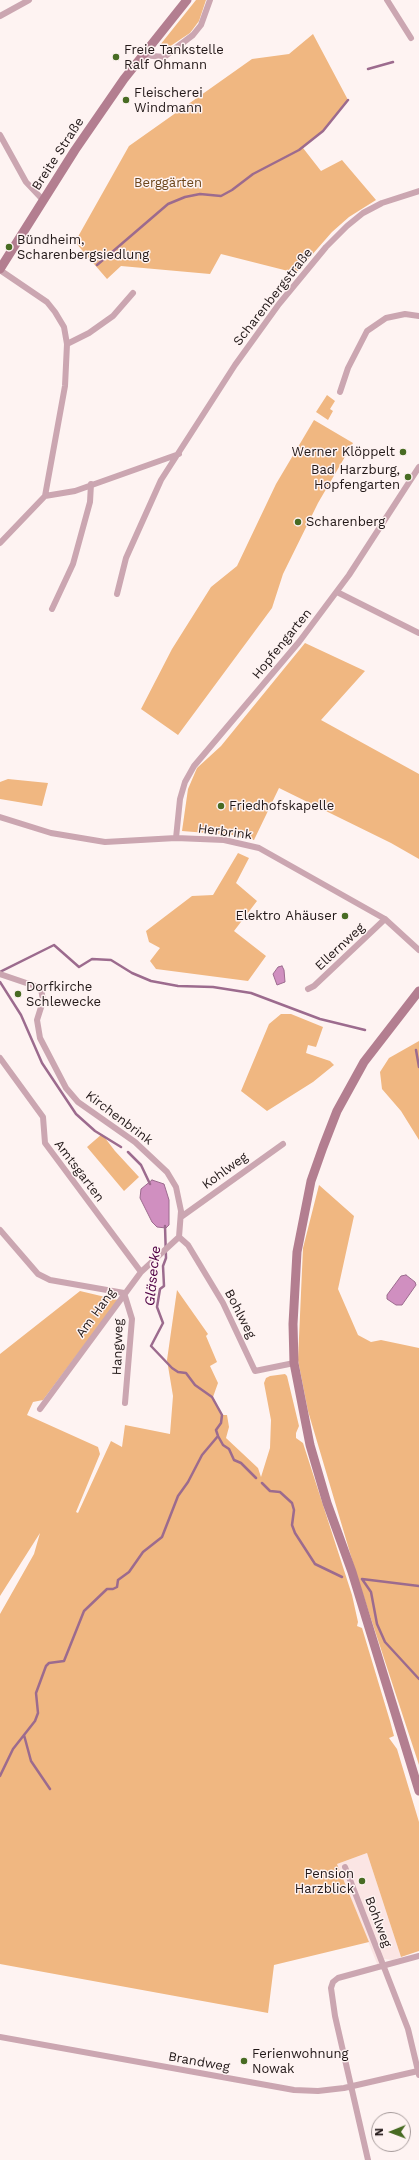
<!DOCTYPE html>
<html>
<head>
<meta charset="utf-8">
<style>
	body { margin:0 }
	#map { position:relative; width:419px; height:2160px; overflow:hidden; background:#fef3f2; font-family:"Work Sans",sans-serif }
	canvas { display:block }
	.north { position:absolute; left:371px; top:2112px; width:40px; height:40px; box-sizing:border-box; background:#fef3f2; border:1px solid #a69b9b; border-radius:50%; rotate:269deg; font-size:11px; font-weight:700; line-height:16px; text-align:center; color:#221818 }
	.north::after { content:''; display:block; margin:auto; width:14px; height:18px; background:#486b23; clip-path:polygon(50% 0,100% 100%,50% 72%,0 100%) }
</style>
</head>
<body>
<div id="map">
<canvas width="419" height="2160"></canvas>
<div class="north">N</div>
</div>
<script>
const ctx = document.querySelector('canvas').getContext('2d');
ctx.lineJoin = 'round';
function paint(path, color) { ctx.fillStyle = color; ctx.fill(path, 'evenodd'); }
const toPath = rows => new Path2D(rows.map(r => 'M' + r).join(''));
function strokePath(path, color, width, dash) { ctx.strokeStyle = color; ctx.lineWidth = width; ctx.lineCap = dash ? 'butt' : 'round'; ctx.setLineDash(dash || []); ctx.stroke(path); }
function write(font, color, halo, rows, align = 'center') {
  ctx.font = font + ' "Work Sans",sans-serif'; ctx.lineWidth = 3; ctx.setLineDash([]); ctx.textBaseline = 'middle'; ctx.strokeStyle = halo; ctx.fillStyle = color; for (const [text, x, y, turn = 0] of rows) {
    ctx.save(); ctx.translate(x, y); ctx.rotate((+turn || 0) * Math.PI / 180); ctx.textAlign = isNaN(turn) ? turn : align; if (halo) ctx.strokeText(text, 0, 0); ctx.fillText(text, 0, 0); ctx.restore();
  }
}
const built = toPath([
	[367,1853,401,1957,393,1960,384,1959,385,1961,378,1966,337,1864]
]);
const green = toPath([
	[196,0,206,0,199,21,190,33,166,49,160,45],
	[313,34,348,100,323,131,303,148,321,171,342,160,376,200,349,217,332,232,296,273,221,254,210,274,121,266,107,279,75,242,129,146,252,59,289,54],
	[327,395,335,401,330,409,333,411,328,420,316,412],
	[314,420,353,443,318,503,283,574,272,608,178,735,141,709,172,649,211,587,237,566,276,484],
	[305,643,365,671,321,720,419,774,419,859,391,843,279,788,254,840,232,835,182,831,188,789,197,768,221,746],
	[8,779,48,783,42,806,0,799,0,782],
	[238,853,249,858,236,883,257,901,234,931,266,956,248,981,156,969,150,961,160,948,149,942,146,931,192,896,213,895],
	[281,1014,291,1014,323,1027,316,1047,308,1045,306,1053,330,1061,334,1065,313,1082,267,1111,241,1091,269,1024],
	[419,1041,419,1140,401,1111,382,1089,380,1072,389,1058],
	[102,1134,115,1151,139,1177,124,1191,87,1147],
	[319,1185,354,1216,338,1289,358,1335,371,1342,381,1340,419,1348,419,1765,356,1573,308,1411,298,1360,303,1248],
	[177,1290,208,1334,206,1336,217,1362,210,1366,218,1383,213,1397,222,1415,227,1415,229,1427,226,1438,258,1468,261,1477,270,1448,271,1420,264,1383,266,1378,270,1376,285,1374,287,1376,299,1426,296,1433,296,1438,303,1443,352,1595,358,1622,357,1626,362,1628,390,1721,394,1736,389,1738,397,1749,419,1822,419,1951,401,1957,367,1853,337,1864,369,1942,274,1965,268,2013,0,1964,0,1614,34,1554,40,1533,0,1596,0,1354,80,1291,118,1300,43,1400,33,1402,27,1415,98,1447,100,1454,76,1512,78,1513,111,1441,122,1447,125,1425,170,1434,173,1396,167,1360]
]);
const water = toPath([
	[282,966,284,970,285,982,277,985,273,974,278,967,282,966],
	[152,1180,164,1184,169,1200,169,1225,166,1228,157,1227,152,1222,140,1198,141,1189,152,1180],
	[406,1275,415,1282,416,1285,402,1305,396,1305,387,1299,387,1295,401,1276,406,1275]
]);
const stream = toPath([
	[368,69,393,62],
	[97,265,168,204,185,197,200,194,221,196,232,190,253,174,299,150,323,131,348,100],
	[0,972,54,945,79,967,92,959,111,960,132,973,151,981,178,986,213,987,251,993,320,1019,365,1030],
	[0,982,21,1015,42,1063,76,1114,95,1131,121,1147],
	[416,1050,419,1067],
	[128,1152,141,1165,150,1184],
	[165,1226,166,1258,163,1266,164,1286,160,1289,157,1307,163,1323,151,1346,172,1368,178,1372,186,1373,195,1385,212,1397,222,1415,221,1423,216,1430,218,1436,223,1445,229,1449,234,1460,241,1463,256,1478],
	[262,1483,270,1491,280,1492,292,1503,294,1510,292,1525,295,1533,315,1564,342,1577],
	[362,1579,371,1592,377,1624,385,1642,419,1679],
	[362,1579,419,1586],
	[24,1735,31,1761,50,1789],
	[0,1776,13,1749,35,1721,38,1713,36,1693,46,1666,49,1663,64,1661,84,1611,107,1589,113,1589,117,1587,118,1580,129,1572,143,1552,162,1537,178,1496,188,1482,202,1455,218,1436]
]);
const street = toPath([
	[387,0,411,38],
	[0,16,29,0],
	[142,55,164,57,193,35,201,25,210,0],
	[0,135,26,182,43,200],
	[0,270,47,302,55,312,64,327,67,344,65,386,45,496,0,543],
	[67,344,89,333,113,316,133,293],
	[340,392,348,368,367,331,386,318,405,314,419,316],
	[45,496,75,491,179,454],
	[337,592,419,633],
	[117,594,126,558,161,480,235,365,279,304,326,247,347,226,363,213,382,203,419,191],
	[52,609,73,564,90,502,91,484],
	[0,817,51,833,105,842,176,838,224,840,259,848,385,919,419,950],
	[176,838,180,799,185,782,194,766,299,642,349,575,419,467],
	[0,974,41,988,43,1001,37,1020,40,1038,66,1088,78,1102,135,1142,167,1172,176,1187,181,1211,179,1237,141,1272,40,1409],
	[308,989,314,986,385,919],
	[0,1058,43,1117,45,1143,141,1272],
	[181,1217,283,1144],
	[0,1230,38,1274,50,1280,124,1293,132,1319,125,1403],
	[179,1237,188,1245,223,1303,255,1371,294,1363],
	[345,1867,408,2029,419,2075],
	[0,2037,294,2090,318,2091,344,2088,418,2071],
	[368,2160,335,2016,331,1988,333,1982,338,1978,419,1956]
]);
const secondary = toPath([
	[0,269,75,150,124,79,187,0],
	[419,991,364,1062,337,1111,323,1147,311,1181,297,1252,293,1324,294,1363,310,1445,327,1503,352,1572,419,1791]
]);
const markers = [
	[116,57,4,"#486b23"],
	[126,100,4,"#486b23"],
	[9,247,4,"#486b23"],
	[403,452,4,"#486b23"],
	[408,477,4,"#486b23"],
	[298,522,4,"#486b23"],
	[221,806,4,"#486b23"],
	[345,916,4,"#486b23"],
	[18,994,4,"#486b23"],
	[362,1881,4,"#486b23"],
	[244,2061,4,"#486b23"]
];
const poiNames = [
	["Freie Tankstelle",124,50],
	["Ralf Ohmann",124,65],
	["Fleischerei",134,93],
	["Windmann",134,108],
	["Bündheim,",17,240],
	["Scharenbergsiedlung",17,255],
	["Werner Klöppelt",395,452,"right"],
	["Bad Harzburg,",400,470,"right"],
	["Hopfengarten",400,485,"right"],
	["Scharenberg",306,522],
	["Friedhofskapelle",229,806],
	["Elektro Ahäuser",337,916,"right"],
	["Dorfkirche",26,987],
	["Schlewecke",26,1002],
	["Pension",354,1874,"right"],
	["Harzblick",354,1889,"right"],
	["Ferienwohnung",252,2054],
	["Nowak",252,2069]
];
const streetNames = [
	["Breite Straße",58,154,-57],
	["Scharenbergstraße",273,297,-52],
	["Hopfengarten",282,644,-51],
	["Herbrink",225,832,7],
	["Ellernweg",340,947,-43],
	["Kirchenbrink",119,1118,37],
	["Amtsgarten",79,1171,53],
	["Kohlweg",225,1171,-36],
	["Am Hang",96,1313,-54],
	["Bohlweg",240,1314,63],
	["Hangweg",118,1347,-88],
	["Bohlweg",378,1922,69],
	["Brandweg",199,2062,10]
];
const parkNames = [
	["Berggärten",168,183]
];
const waterNames = [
	["Gläsecke",153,1276,-84]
];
paint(built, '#fbe5e4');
paint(green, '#f0b781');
paint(water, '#d08fc0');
strokePath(water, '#9c6b8e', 1);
strokePath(stream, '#9c6b8e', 2.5);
strokePath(street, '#cba6b1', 6);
strokePath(secondary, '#b37e90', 9);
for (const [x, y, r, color] of markers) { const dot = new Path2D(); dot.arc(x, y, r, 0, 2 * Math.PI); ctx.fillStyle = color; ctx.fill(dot); strokePath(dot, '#fef3f2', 1.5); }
write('13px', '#221818', '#fef3f2', poiNames, 'left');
write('13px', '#221818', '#fef3f2', streetNames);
write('13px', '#6d461b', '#fef3f2', parkNames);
write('italic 14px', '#4f0044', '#fef3f2', waterNames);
</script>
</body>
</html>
